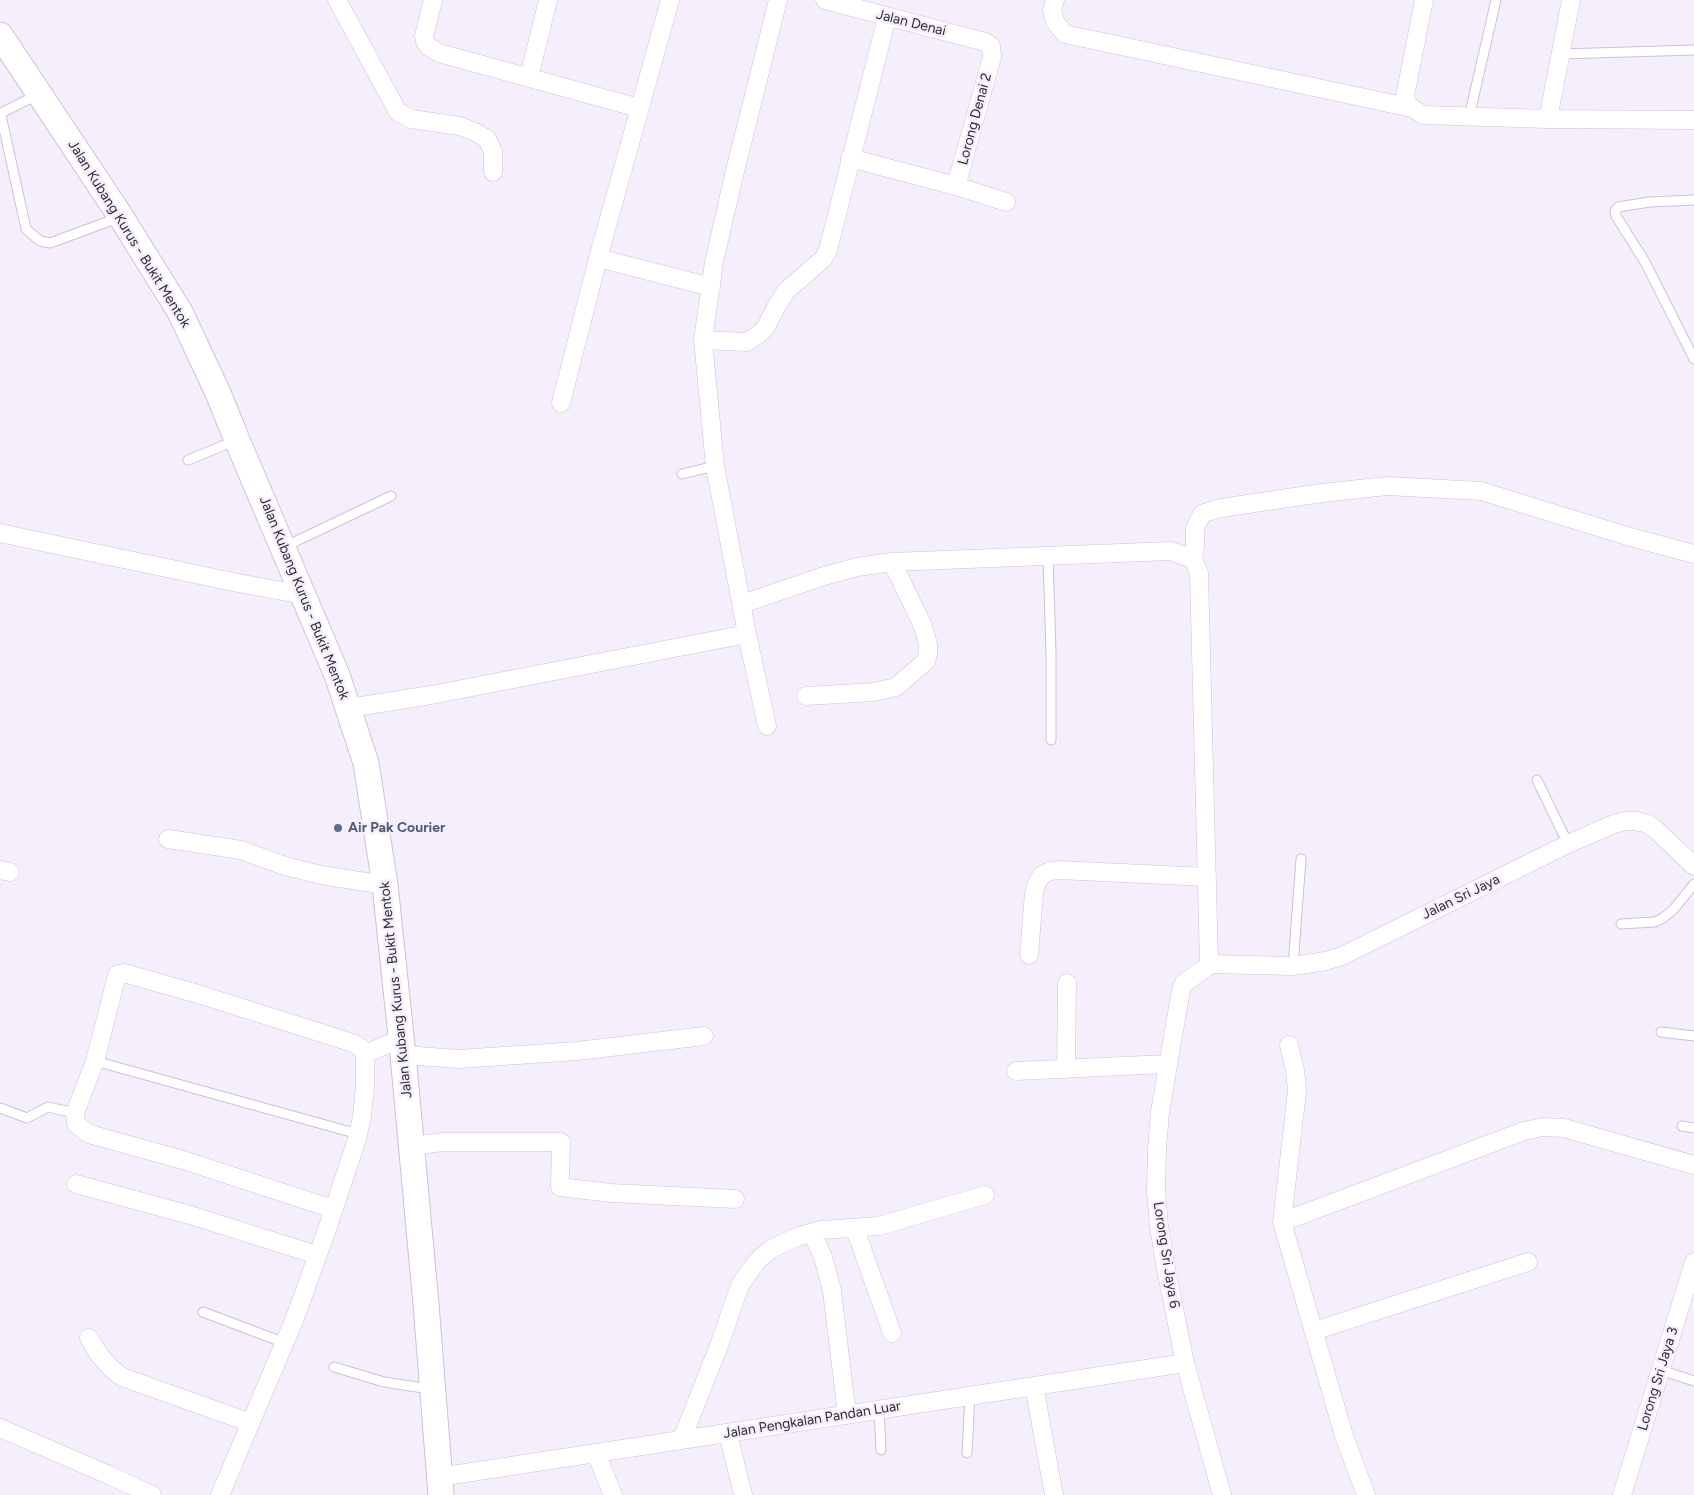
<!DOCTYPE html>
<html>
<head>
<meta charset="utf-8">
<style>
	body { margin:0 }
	canvas { display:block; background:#f5effb }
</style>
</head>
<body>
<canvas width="1694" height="1495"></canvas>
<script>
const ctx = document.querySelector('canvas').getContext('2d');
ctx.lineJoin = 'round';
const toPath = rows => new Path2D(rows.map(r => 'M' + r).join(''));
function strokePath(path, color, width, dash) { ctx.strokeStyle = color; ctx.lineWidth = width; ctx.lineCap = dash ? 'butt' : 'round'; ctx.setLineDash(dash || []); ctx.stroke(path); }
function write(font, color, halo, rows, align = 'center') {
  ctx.font = font + ' Figtree,sans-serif'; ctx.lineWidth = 5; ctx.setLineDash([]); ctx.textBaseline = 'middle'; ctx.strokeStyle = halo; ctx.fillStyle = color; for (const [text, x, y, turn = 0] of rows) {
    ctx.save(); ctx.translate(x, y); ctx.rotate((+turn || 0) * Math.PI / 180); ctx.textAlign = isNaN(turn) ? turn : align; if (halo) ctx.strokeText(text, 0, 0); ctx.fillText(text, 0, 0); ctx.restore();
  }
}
const lane = toPath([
	[1560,54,1694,50],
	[37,95,3,112,1,115,26,229,40,241,50,243,118,218],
	[1469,117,1496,0],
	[1694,200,1649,202,1618,207,1615,211,1616,216,1645,262,1694,359],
	[188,460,237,440],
	[682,474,715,466],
	[284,547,391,496],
	[1048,556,1051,653,1051,740],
	[1537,780,1568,844],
	[1621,924,1655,922,1663,918,1673,910,1694,884],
	[1293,966,1301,859],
	[1661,1032,1694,1036],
	[95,1061,358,1134],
	[0,1108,27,1118,48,1107,75,1113],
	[1682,1126,1694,1128],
	[203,1312,285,1343],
	[334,1367,384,1382,430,1389],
	[1660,1370,1694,1381],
	[879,1410,881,1450],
	[967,1453,970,1396]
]);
const street = toPath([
	[337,0,398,112,411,119,460,126,475,132,487,139,493,151,493,172],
	[433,0,424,36,425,41,428,46,439,53,639,108],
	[825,0,985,42,991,46,992,57,956,186],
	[1055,0,1052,10,1055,22,1065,34,1412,108],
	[1424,0,1405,96,1407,103,1412,108,1423,115,1548,119,1571,0],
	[529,77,548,0],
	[1548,119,1694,120],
	[850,158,956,186,1006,202],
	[598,258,711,287],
	[703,340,747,342,759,334,766,327,775,309,786,291,823,259,828,250,887,17],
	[561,403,598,258,670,0],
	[0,533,238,583,304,595],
	[1193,559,1195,547,1195,528,1202,514,1216,509,1241,505,1322,493,1387,486,1481,491,1627,536,1694,554],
	[742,604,824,576,857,567,892,562,1171,551,1193,559,1199,573,1209,964],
	[806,696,874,692,896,687,926,661,928,653,928,644,922,624,892,562],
	[349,708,431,695,747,634],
	[767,726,747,634,715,466,703,340,714,262,735,171,778,0],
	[168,839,241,850,285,866,321,875,385,885],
	[0,870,10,872],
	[1029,955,1034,893,1037,883,1042,875,1050,871,1059,870,1207,877],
	[1209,964,1206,968,1184,983,1181,990,1160,1112,1157,1149,1156,1191,1159,1226,1165,1264,1185,1363,1222,1495],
	[1209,964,1293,966,1326,961,1342,956,1568,844,1614,824,1625,821,1637,821,1648,824,1656,830,1694,866],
	[1289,1045,1295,1070,1297,1091,1282,1222,1344,1436,1366,1495],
	[365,1054,402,1038],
	[403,1055,459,1059,577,1051,704,1036],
	[1066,1069,1067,983],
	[1016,1071,1167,1064],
	[413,1146,442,1142,561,1142,560,1187,611,1193,735,1199],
	[76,1184,190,1215,317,1255],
	[1282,1222,1524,1131,1543,1127,1564,1128,1694,1165],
	[855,1229,892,1333],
	[812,1233,823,1257,832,1291,847,1415],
	[1314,1331,1528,1262],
	[89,1338,100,1356,112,1369,122,1377,251,1423],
	[1034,1386,1054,1495],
	[0,1428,111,1476,152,1495],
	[728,1433,743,1495],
	[682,1439,720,1343,740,1285,757,1261,771,1249,799,1236,821,1230,879,1226,985,1195],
	[596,1453,613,1495],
	[439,1477,1185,1363],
	[220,1495,295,1318,330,1221,357,1139,362,1117,365,1086,365,1054,361,1048,353,1043,198,994,124,973,117,975,95,1061,75,1113,76,1124,89,1134,183,1160,333,1209],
	[1622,1495,1694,1262]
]);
const secondary = toPath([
	[0,35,121,217,180,312,218,393,237,440,337,675,366,763,385,885,403,1055,426,1304,441,1495]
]);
const markers = [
	[338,828,5,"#5c6f8a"]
];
const streetNames = [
	["Jalan Denai",911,23,14],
	["Lorong Denai 2",975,119,-75],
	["Jalan Kubang Kurus - Bukit Mentok",129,234,58],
	["Jalan Kubang Kurus - Bukit Mentok",304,598,68],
	["Jalan Sri Jaya",1461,897,-26],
	["Jalan Kubang Kurus - Bukit Mentok",396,990,-96],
	["Lorong Sri Jaya 6",1166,1255,81],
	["Lorong Sri Jaya 3",1658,1379,-73],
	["Jalan Pengkalan Pandan Luar",812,1420,-9]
];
const serviceNames = [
	["Air Pak Courier",348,828]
];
strokePath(lane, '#cfbfdd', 11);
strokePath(street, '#cfbfdd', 19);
strokePath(secondary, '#cfbfdd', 27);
strokePath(lane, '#fff', 9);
strokePath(street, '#fff', 18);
strokePath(secondary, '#fff', 25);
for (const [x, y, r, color] of markers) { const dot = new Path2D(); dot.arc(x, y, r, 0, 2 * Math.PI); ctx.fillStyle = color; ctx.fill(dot); strokePath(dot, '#f5effb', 2); }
write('14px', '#302a36', '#f5effb', streetNames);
write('bold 14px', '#4e5e75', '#f5effb', serviceNames, 'left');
</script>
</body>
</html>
